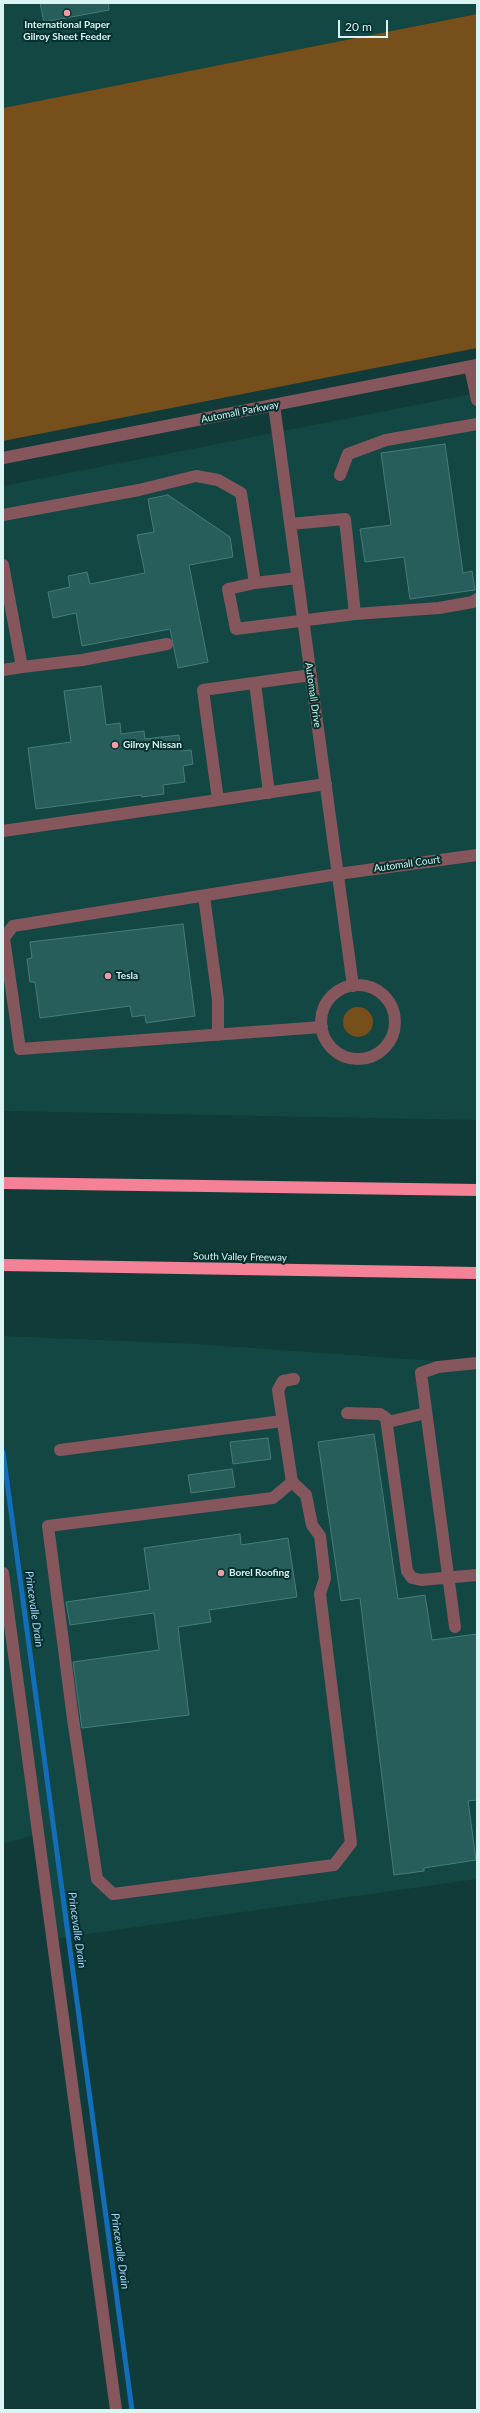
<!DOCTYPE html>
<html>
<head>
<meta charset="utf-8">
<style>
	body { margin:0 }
	#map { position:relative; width:480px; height:2413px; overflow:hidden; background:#113b39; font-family:Lato,sans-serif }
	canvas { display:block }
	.frame { position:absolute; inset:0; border:4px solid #d9f4f2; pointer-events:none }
	.scale { position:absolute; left:338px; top:20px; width:50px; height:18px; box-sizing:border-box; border:2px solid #d9f4f2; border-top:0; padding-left:5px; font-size:12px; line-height:14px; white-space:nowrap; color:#d9f4f2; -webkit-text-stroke:3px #04312f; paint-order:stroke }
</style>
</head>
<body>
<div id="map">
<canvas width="480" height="2413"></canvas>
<div class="frame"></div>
<div class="scale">20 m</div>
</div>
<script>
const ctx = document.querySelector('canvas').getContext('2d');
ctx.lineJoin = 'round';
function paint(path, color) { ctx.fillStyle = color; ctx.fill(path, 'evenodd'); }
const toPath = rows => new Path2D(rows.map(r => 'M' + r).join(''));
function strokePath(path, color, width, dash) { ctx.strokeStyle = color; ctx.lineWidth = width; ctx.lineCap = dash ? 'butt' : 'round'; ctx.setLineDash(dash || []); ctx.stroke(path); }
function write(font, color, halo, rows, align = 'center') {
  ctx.font = font + ' Lato,sans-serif'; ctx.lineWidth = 4; ctx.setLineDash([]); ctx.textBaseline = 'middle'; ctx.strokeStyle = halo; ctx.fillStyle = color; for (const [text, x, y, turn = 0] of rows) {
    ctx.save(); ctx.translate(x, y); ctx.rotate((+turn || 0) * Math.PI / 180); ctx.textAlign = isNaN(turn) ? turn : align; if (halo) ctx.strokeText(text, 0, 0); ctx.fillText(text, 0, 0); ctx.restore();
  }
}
const built = toPath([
	[3,3,477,3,477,14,3,108],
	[477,393,477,1120,3,1111,3,486],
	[3,1336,196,1344,477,1364,477,1879,52,1939,38,1834,3,1844]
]);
const green = toPath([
	[477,14,477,348,3,441,3,108],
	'343 1022a15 15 0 1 1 30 0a15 15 0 1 1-30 0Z'
]);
const stream = toPath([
	[3,1452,132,2410]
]);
const building = toPath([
	[40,3,108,3,109,10,44,22,40,3],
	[445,444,463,573,472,571,475,590,410,599,404,557,365,562,360,529,391,525,381,453,445,444],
	[168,495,230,537,233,557,189,565,208,662,178,668,170,629,82,646,76,613,53,618,48,592,70,587,68,576,87,572,90,584,145,573,137,535,154,532,148,499,168,495],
	[101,686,106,725,120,723,121,734,144,731,145,739,179,735,181,751,191,750,193,764,183,766,185,782,163,785,164,794,142,797,141,795,36,809,28,748,71,742,64,691,101,686],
	[183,924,195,1016,146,1023,145,1015,132,1017,130,1006,40,1018,35,982,30,982,27,959,32,958,30,942,183,924],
	[374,1434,398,1599,425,1595,432,1640,477,1634,477,1800,468,1801,476,1860,424,1868,424,1871,394,1875,360,1598,341,1601,318,1442,374,1434],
	[268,1438,271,1459,233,1464,230,1442,268,1438],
	[232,1469,235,1487,191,1493,188,1475,232,1469],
	[240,1534,241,1545,288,1538,297,1597,209,1610,211,1622,178,1627,189,1715,82,1728,73,1662,159,1650,154,1613,70,1625,66,1602,150,1590,144,1548,240,1534]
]);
const minor = toPath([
	[470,367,477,400],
	[274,405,353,986],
	[3,458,477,365],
	[340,475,348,454,386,440,477,424],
	[3,515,139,490,196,476,218,480,241,493,255,583,297,578],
	[290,524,345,519,355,614],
	[3,565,22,667,82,660,167,644],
	[255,583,228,589,236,629,355,614,439,608,473,602,477,599],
	[3,670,22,667],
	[311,675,203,690,218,800,326,784],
	[255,683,269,793],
	[3,831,218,800],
	[204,896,218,1000,218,1035],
	'321 1022a37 37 0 1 1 74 0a37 37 0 1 1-74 0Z',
	[322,1027,20,1049,4,938,13,926,338,874,477,855],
	[347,1413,380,1414,386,1418,407,1571,412,1578,421,1580,477,1575],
	[388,1422,426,1413],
	[60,1450,282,1421],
	[292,1482,273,1498,48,1526,73,1719,97,1879,113,1894,334,1865,351,1843,320,1594,325,1578,320,1536,312,1525,306,1495,292,1482,278,1390,283,1381,294,1379],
	[3,1573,116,2410],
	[455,1627,421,1373,438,1367,477,1363]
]);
const highway = toPath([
	[3,1183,477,1190],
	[3,1265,477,1273]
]);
const markers = [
	[67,13,4,"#f39aa7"],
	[115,745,4,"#f39aa7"],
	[108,976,4,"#f39aa7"],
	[221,1573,4,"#f39aa7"]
];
const poiNames = [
	["International Paper",67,25,"center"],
	["Gilroy Sheet Feeder",67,37,"center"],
	["Gilroy Nissan",123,745],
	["Tesla",116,976],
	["Borel Roofing",229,1573]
];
const streetNames = [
	["Automall Parkway",240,412,-11],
	["Automall Drive",313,695,82],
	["Automall Court",407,864,-8],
	["South Valley Freeway",240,1257,1]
];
const waterNames = [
	["Princevalle Drain",34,1609,82],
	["Princevalle Drain",77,1930,82],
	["Princevalle Drain",120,2251,82]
];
paint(built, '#124744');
paint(green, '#764f1a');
strokePath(stream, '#136eb9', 5);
paint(building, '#275d5a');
strokePath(building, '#467c78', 1);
strokePath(minor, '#86565d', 12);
strokePath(highway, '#f48195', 12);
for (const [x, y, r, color] of markers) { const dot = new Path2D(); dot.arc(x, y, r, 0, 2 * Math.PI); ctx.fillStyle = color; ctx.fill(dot); strokePath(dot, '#04312f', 1.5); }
write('bold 10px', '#d9f4f2', '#04312f', poiNames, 'left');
write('10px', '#d9f4f2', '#04312f', streetNames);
write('italic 11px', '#afd5fd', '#04312f', waterNames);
</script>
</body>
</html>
